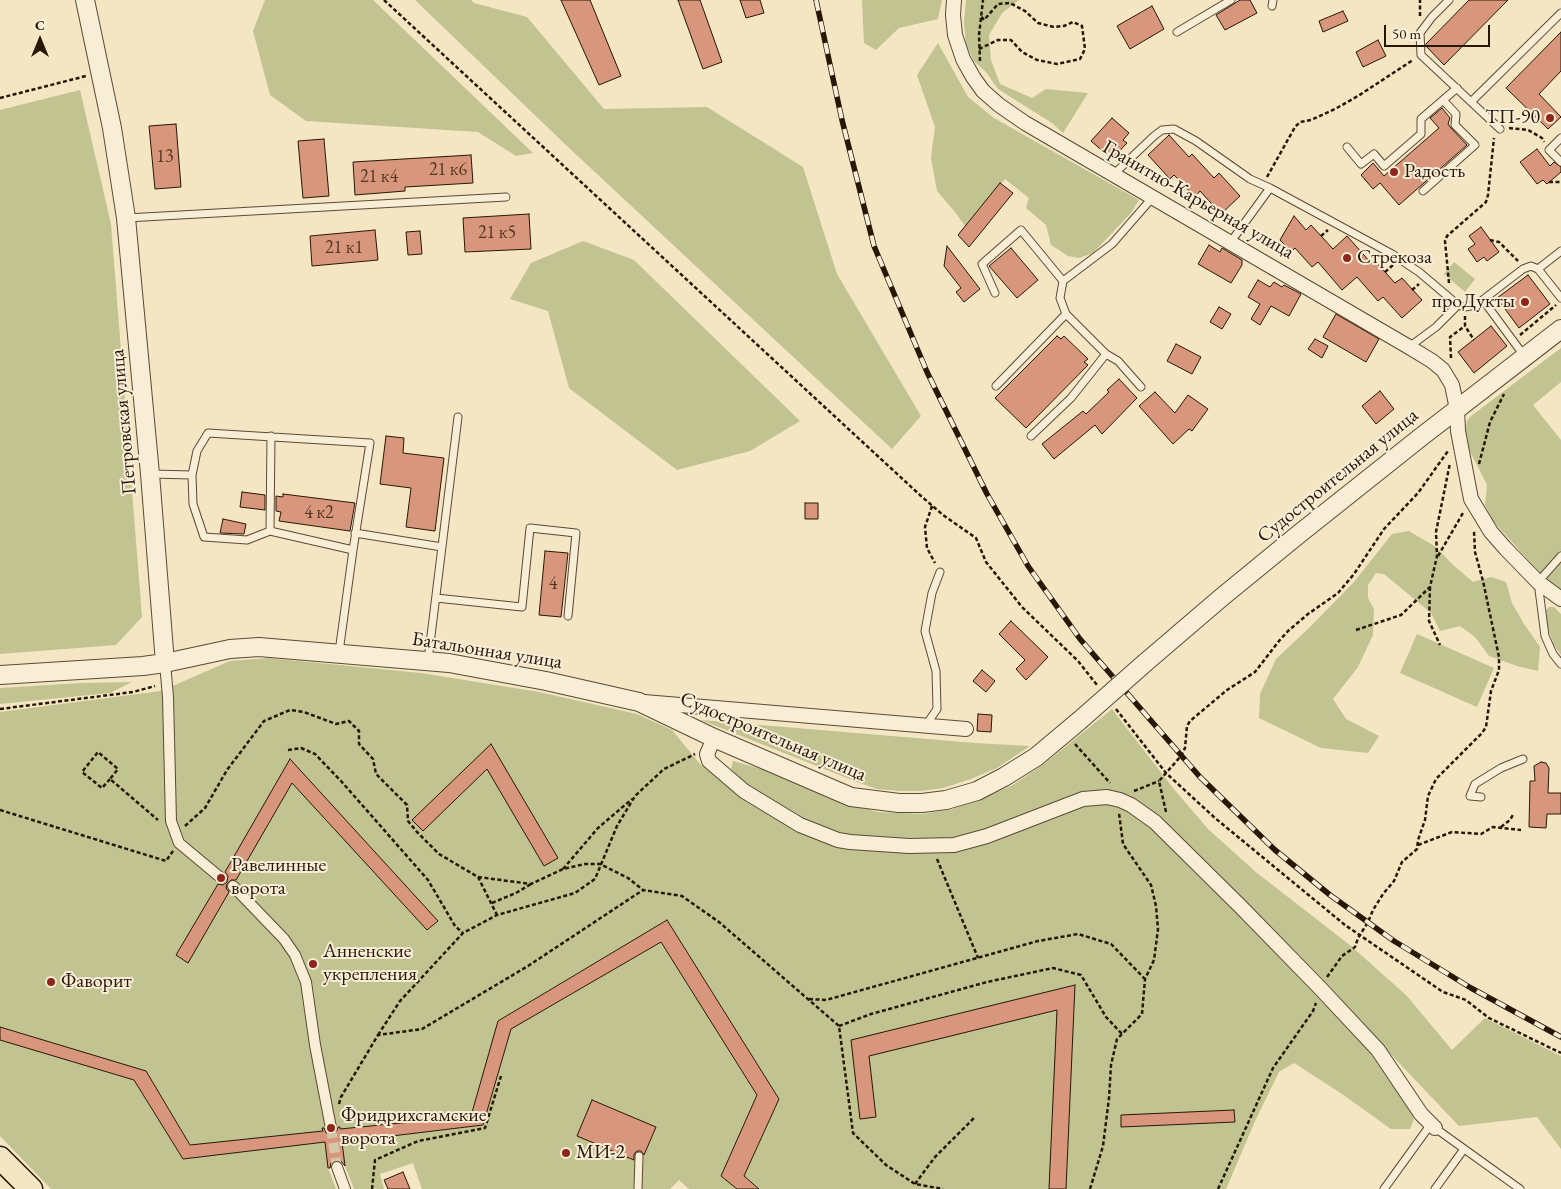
<!DOCTYPE html>
<html>
<head>
<meta charset="utf-8">
<style>
	body { margin:0 }
	#map { position:relative; width:1561px; height:1189px; overflow:hidden; background:#f4e5c3; font-family:"EB Garamond",serif }
	canvas { display:block }
	.north { position:absolute; left:15px; top:15px; width:50px; height:50px; -webkit-text-stroke:4px #f8eed8; paint-order:stroke; rotate:0deg; font-size:14px; font-weight:700; line-height:20px; text-align:center; color:#271705 }
	.north::after { content:''; display:block; margin:auto; width:18px; height:22px; background:#271705; clip-path:polygon(50% 0,100% 100%,50% 72%,0 100%) }
	.scale { position:absolute; left:1384px; top:25px; width:106px; height:22px; box-sizing:border-box; border:2px solid #271705; border-top:0; padding-left:6px; font-size:15px; line-height:18px; white-space:nowrap; color:#271705; -webkit-text-stroke:4px #f8eed8; paint-order:stroke }
</style>
</head>
<body>
<div id="map">
<canvas width="1561" height="1189"></canvas>
<div class="north">С</div>
<div class="scale">50 m</div>
</div>
<script>
const ctx = document.querySelector('canvas').getContext('2d');
ctx.lineJoin = 'round';
function paint(path, color) { ctx.fillStyle = color; ctx.fill(path, 'evenodd'); }
const toPath = rows => new Path2D(rows.map(r => 'M' + r).join(''));
function strokePath(path, color, width, dash) { ctx.strokeStyle = color; ctx.lineWidth = width; ctx.lineCap = dash ? 'butt' : 'round'; ctx.setLineDash(dash || []); ctx.stroke(path); }
function write(font, color, halo, rows, align = 'center') {
  ctx.font = font + ' "EB Garamond",serif'; ctx.lineWidth = 4; ctx.setLineDash([]); ctx.textBaseline = 'middle'; ctx.strokeStyle = halo; ctx.fillStyle = color; for (const [text, x, y, turn = 0] of rows) {
    ctx.save(); ctx.translate(x, y); ctx.rotate((+turn || 0) * Math.PI / 180); ctx.textAlign = isNaN(turn) ? turn : align; if (halo) ctx.strokeText(text, 0, 0); ctx.fillText(text, 0, 0); ctx.restore();
  }
}
const green = toPath([
	[265,0,373,0,533,153,516,156,478,132,306,121,270,95,253,31],
	[415,0,471,0,474,3,527,17,604,109,707,107,803,167,837,274,921,416,892,449,567,146],
	[862,0,942,0,938,19,899,28,876,50,864,43],
	[966,0,1019,0,1002,13,989,35,991,60,1000,84,1032,98,1046,89,1088,93,1063,133,1052,123,998,89,986,72,974,61,966,44,964,22],
	[938,43,968,97,994,118,1139,200,1131,213,1093,253,1079,258,1068,256,1051,245,1046,225,1026,208,1029,198,1005,179,965,226,955,212,937,191,931,158,935,127,917,75],
	[80,90,111,224,142,617,116,645,0,654,0,110],
	[583,241,634,260,800,421,750,451,677,470,569,388,548,311,510,299,531,263],
	[1454,262,1475,279,1465,292,1444,274],
	[1561,348,1561,382,1533,405,1561,440,1561,590,1540,573,1494,522,1485,505,1487,485,1467,445,1465,433,1467,421,1471,416],
	[1409,531,1436,547,1452,564,1473,582,1491,577,1506,582,1512,603,1524,624,1540,647,1538,671,1517,666,1489,656,1475,637,1460,626,1440,631,1431,613,1384,574,1376,573,1368,585,1368,598,1374,609,1373,635,1358,667,1333,699,1346,719,1379,736,1368,753,1321,748,1259,718,1260,694,1276,659,1308,629,1354,582,1392,534],
	[1549,607,1554,607,1561,614,1561,655,1554,645,1548,628,1546,610],
	[1417,634,1494,668,1477,707,1400,673],
	[268,658,421,673,539,692,637,714,672,730,700,764,745,798,793,826,904,851,1086,803,1115,804,1140,814,1339,1011,1410,1107,1414,1119,1410,1129,1391,1129,1342,1094,1294,1063,1279,1072,1256,1119,1226,1189,759,1189,744,1176,779,1099,667,920,498,1021,471,1116,340,1129,339,1127,323,1128,323,1131,190,1145,145,1071,0,1027,0,712,161,691,230,661],
	[132,682,110,693,0,704,0,688,81,683],
	[1112,709,1173,788,1208,829,1257,873,1351,946,1407,996,1452,1050,1485,1018,1561,1056,1561,1149,1537,1117,1459,1126,1323,983,1138,801,1120,793,1103,790,1085,792,990,830,938,842,866,839,835,833,816,827,745,784,731,769,733,761,779,774,852,805,878,812,922,814,949,810,981,799,1011,786,1044,764],
	[701,720,975,743,1030,746,997,768,971,779,943,788,921,791,900,791,877,789,857,782],
	[661,942,757,1095,721,1176,737,1189,689,1189,679,1180,670,1189,422,1189,413,1163,380,1174,384,1189,354,1189,345,1166,342,1142,483,1125,511,1029],
	[0,1040,134,1080,183,1159,325,1142,328,1168,336,1189,51,1189,0,1136]
]);
const building = toPath([
	[561,0,590,0,621,76,599,85,561,0],
	[678,0,700,0,722,62,703,69,678,0],
	[740,0,760,0,764,13,746,18,740,0],
	[1240,0,1250,0,1257,13,1225,30,1216,15,1240,0],
	[1469,0,1508,0,1444,65,1426,46,1426,44,1469,0],
	[1152,6,1164,29,1130,49,1117,26,1152,6],
	[1343,11,1348,21,1323,32,1319,21,1343,11],
	[1561,32,1561,71,1539,94,1561,117,1548,129,1506,88,1561,32],
	[1378,40,1386,56,1363,67,1356,52,1378,40],
	[1442,108,1450,118,1448,124,1451,128,1467,145,1399,205,1380,183,1373,189,1361,175,1373,163,1384,176,1439,128,1430,118,1442,108],
	[1112,118,1129,133,1123,140,1127,143,1112,159,1091,141,1112,118],
	[176,124,181,187,155,189,149,126,176,124],
	[1169,135,1189,157,1192,154,1214,178,1219,173,1240,196,1221,214,1200,191,1195,197,1174,175,1170,179,1148,155,1169,135],
	[324,139,329,196,303,198,298,141,324,139],
	[1537,149,1550,166,1554,162,1561,167,1561,172,1547,184,1543,180,1537,184,1520,162,1537,149],
	[471,155,473,183,405,187,405,191,355,195,353,162,471,155],
	[1000,183,1013,193,969,247,958,235,1000,183],
	[529,214,531,249,465,252,463,218,529,214],
	[1294,216,1306,230,1311,225,1333,249,1347,236,1372,264,1375,261,1395,283,1402,278,1422,300,1402,318,1383,297,1378,301,1357,277,1342,290,1318,262,1312,267,1295,248,1291,252,1280,240,1294,216],
	[1481,227,1499,252,1487,261,1484,257,1477,262,1468,249,1475,244,1469,236,1481,227],
	[375,230,378,260,312,266,310,236,375,230],
	[420,231,422,254,408,255,406,232,420,231],
	[1209,245,1220,252,1222,248,1242,260,1242,265,1231,283,1198,264,1209,245],
	[947,246,980,289,964,302,956,292,961,288,944,266,947,246],
	[1011,248,1038,280,1017,298,989,266,1011,248],
	[1528,275,1550,304,1519,328,1497,298,1528,275],
	[1258,280,1270,287,1274,282,1282,287,1284,285,1301,294,1289,316,1271,306,1260,325,1251,319,1260,304,1248,297,1258,280],
	[1219,307,1231,314,1222,329,1210,322,1219,307],
	[1336,314,1379,339,1366,362,1323,337,1336,314],
	[1491,326,1507,346,1474,373,1458,352,1491,326],
	[1057,336,1061,339,1064,336,1088,359,1084,362,1088,365,1026,428,995,398,1057,336],
	[1315,339,1328,346,1322,358,1308,349,1315,339],
	[1176,344,1201,357,1192,374,1167,361,1176,344],
	[1119,379,1137,398,1102,434,1095,425,1054,459,1042,444,1083,411,1086,414,1109,392,1107,390,1119,379],
	[1380,391,1394,409,1376,424,1362,406,1380,391],
	[1155,392,1175,413,1188,395,1208,409,1192,431,1189,429,1173,444,1139,406,1155,392],
	[386,436,404,438,403,453,444,458,435,531,406,527,411,488,380,484,386,436],
	[242,492,265,495,265,510,240,507,242,492],
	[283,494,355,503,350,531,279,521,281,512,276,511,276,496,283,497,283,494],
	[805,503,818,503,818,519,805,519,805,503],
	[223,519,246,524,244,534,220,533,223,519],
	[545,551,568,553,561,617,539,615,545,551],
	[1011,621,1048,657,1026,680,1016,669,1025,660,999,634,1011,621],
	[982,670,995,681,986,692,973,681,982,670],
	[978,714,992,715,991,732,977,731,978,714],
	[491,744,558,858,544,866,487,769,423,831,412,820,491,744],
	[290,759,438,921,427,930,292,783,236,880,231,880,227,884,226,888,229,892,188,963,176,955,218,884,223,885,227,882,228,876,225,872,290,759],
	[1541,762,1546,763,1549,768,1548,793,1561,793,1561,814,1547,814,1546,828,1529,827,1530,781,1535,781,1534,766,1541,762],
	[667,920,779,1099,744,1176,759,1189,737,1189,721,1176,757,1095,661,942,511,1029,483,1125,342,1142,345,1166,341,1161,335,1160,331,1163,330,1168,328,1168,325,1142,183,1159,134,1080,0,1040,0,1027,146,1071,190,1145,323,1131,322,1128,324,1128,326,1133,332,1135,336,1133,338,1127,340,1127,340,1129,471,1116,498,1021,667,920],
	[1075,985,1066,1189,1049,1189,1057,1010,869,1056,876,1117,860,1119,851,1040,1075,985],
	[592,1100,656,1127,644,1155,641,1151,637,1151,634,1154,634,1160,577,1136,592,1100],
	[1234,1110,1235,1122,1121,1127,1121,1115,1234,1110],
	[403,1172,410,1189,388,1189,384,1180,403,1172]
]);
const pedestrianTunnel = toPath([
	[331,1128,337,1167]
]);
const path = toPath([
	[384,0,921,496,943,515,976,538,986,562,1022,607,1078,661,1097,685],
	[1420,16,1420,0],
	[979,49,998,40,1011,40,1022,52,1037,60,1057,64,1080,59,1085,49,1082,26,1073,22,1064,26,1054,27,1038,23,1025,11,1010,3,998,4,984,20,981,16],
	[980,61,979,35,983,0],
	[0,98,86,76],
	[1509,128,1528,130,1542,138,1544,142],
	[1267,177,1295,127,1300,122,1311,120,1335,109,1358,96,1413,60],
	[1549,182,1561,182],
	[1321,236,1328,230],
	[1490,240,1499,242,1518,261],
	[1385,272,1393,265],
	[1449,283,1445,241,1447,236,1486,202,1488,195,1494,138],
	[1412,290,1419,284],
	[1465,316,1465,326,1474,340],
	[1520,335,1556,305],
	[1451,358,1450,337,1465,326],
	[1479,464,1490,422,1504,394],
	[932,506,925,527,927,548,935,563],
	[1438,556,1463,513],
	[1430,587,1429,621,1440,645],
	[1356,630,1401,615,1430,587,1437,556,1436,532,1450,463],
	[0,709,133,692,155,686],
	[1116,709,1166,773,1215,818,1345,925,1443,992,1466,1000,1489,1018,1561,1053],
	[1075,744,1110,783],
	[288,750,301,748,315,754,341,781,428,880,455,926,463,933],
	[110,779,102,788,82,772,98,752,118,769,110,779,158,820],
	[1134,791,1159,781],
	[0,810,166,861,173,851],
	[1166,812,1159,781,1181,756,1185,748,1187,726,1190,721,1227,690,1255,672,1279,641,1288,631,1308,614,1338,593,1354,574,1384,529,1418,493,1448,451],
	[185,826,205,808,227,770,264,721,290,710,304,712,336,724,349,721,359,731,359,744,373,759,376,774,407,805,408,821,417,832,439,854,478,877,497,915],
	[1501,827,1510,820,1514,813],
	[1418,845,1452,832,1481,834,1493,827,1521,830],
	[937,859,978,958],
	[563,869,598,828,632,799],
	[478,877,531,884,563,869,585,864,600,864,628,878,643,890,682,896,719,922,839,1026,853,1133,886,1165,915,1184,943,1189],
	[492,903,516,893,531,884],
	[1327,977,1342,956,1355,947,1358,938,1368,922,1373,910,1383,894,1394,881,1402,862,1417,849,1418,840,1425,820,1428,796,1436,779,1482,733,1486,727,1491,691,1499,670,1499,657,1483,581,1475,552,1474,531],
	[809,999,826,1000,1038,941,1078,934,1111,944,1145,979],
	[839,1026,871,1014,987,982,1053,968,1081,975,1106,1017,1122,1034],
	[378,1035,400,1001,463,933,497,915,575,893,595,879,617,826,635,796,664,769,695,754],
	[339,1104,341,1097,378,1035,422,1029,528,966,643,890],
	[915,1184,935,1157,975,1117],
	[372,1189,375,1160,418,1141,485,1128,501,1076],
	[1090,1189,1103,1146,1109,1098,1111,1065,1117,1039,1142,1014,1145,979,1154,960,1158,929,1156,906,1151,885,1123,844,1119,813],
	[1218,1189,1273,1068,1313,1011,1316,1003]
]);
const service = toPath([
	[1449,0,1432,17,1420,33,1421,55,1500,129],
	[1272,6,1273,0],
	[1177,32,1231,0],
	[1472,101,1561,13],
	[1561,138,1549,150,1561,162],
	[1347,147,1361,164,1374,154,1384,166,1421,134,1421,119,1457,88],
	[1114,174,1154,136,1162,130,1174,129,1196,141,1250,179,1270,188,1392,254,1419,272,1458,305,1465,307,1476,305,1523,269,1531,266,1538,269],
	[1423,191,1475,145,1455,125,1456,114,1443,100],
	[126,218,506,197],
	[1230,243,1270,188],
	[1561,251,1538,269,1561,298],
	[1063,281,1060,298,1066,314,1106,354,1118,361,1141,387],
	[995,293,982,264,1021,230,1063,281,1112,244,1153,197],
	[1483,300,1525,357],
	[1409,347,1436,327,1458,305],
	[996,386,1066,314],
	[1031,436,1071,398,1106,354],
	[151,474,192,475],
	[270,531,271,436],
	[355,533,442,547],
	[1561,556,1538,582,1545,636,1553,654,1561,664],
	[436,598,522,607,530,528,576,533,568,616],
	[339,652,353,550,370,443,208,433,197,451,192,475,193,504,204,537,247,540,270,531,353,550],
	[428,660,458,417],
	[926,725,937,709,936,671,925,631,932,593,940,572],
	[1481,797,1470,796,1475,784,1501,768,1523,759],
	[1435,1128,1520,1189],
	[638,1189,639,1156],
	[1384,1189,1431,1124],
	[1435,1189,1464,1149]
]);
const pedestrian = toPath([
	[165,663,168,697,171,821,179,843,221,878],
	[233,886,284,939,295,955,306,982,315,1045,331,1128],
	[337,1167,345,1189]
]);
const minor = toPath([
	[954,0,953,15,955,35,963,59,973,77,983,91,999,105,1025,123,1409,347,1432,361,1443,370,1452,385,1457,409,1458,431,1471,499,1491,532,1505,548,1538,582,1561,599],
	[644,702,966,729],
	[714,738,707,754,709,761,744,791,800,825,838,840,850,842,909,846,954,845,987,836,1083,799,1107,797,1120,800,1131,805,1155,822,1242,908,1320,988,1378,1050,1421,1114,1435,1128]
]);
const tertiary = toPath([
	[85,0,112,128,126,218,150,474,165,663],
	[1146,662,1222,597,1299,534,1421,437,1561,329],
	[0,675,143,666,165,663,230,649,259,647,449,663,546,681,639,702,714,738,851,797,899,803,922,803,946,800,977,791,1004,777,1036,757,1079,721]
]);
const primary = toPath([
	[0,1158,31,1189]
]);
const rail = toPath([
	[816,0,842,120,874,246,927,372,987,494,1028,566,1080,639,1200,777,1275,850,1330,895,1394,941,1471,988,1561,1037]
]);
const tertiaryBridge = toPath([
	[1079,721,1146,662]
]);
const markers = [
	[1550,118,5,"#8f2418"],
	[1394,172,5,"#8f2418"],
	[1347,258,5,"#8f2418"],
	[1525,302,5,"#8f2418"],
	[221,878,5,"#8f2418"],
	[313,964,5,"#8f2418"],
	[51,982,5,"#8f2418"],
	[331,1128,5,"#8f2418"],
	[566,1153,5,"#8f2418"]
];
const numberNames = [
	["13",165,157],
	["21 к6",448,170],
	["21 к4",379,177],
	["21 к5",497,233],
	["21 к1",344,248],
	["4 к2",319,513],
	["4",553,584]
];
const poiNames = [
	["ТП-90",1540,118,"right"],
	["Радость",1404,172],
	["Стрекоза",1357,258],
	["проДукты",1515,302,"right"],
	["Равелинные",231,866],
	["ворота",231,889],
	["Анненские",323,952],
	["укрепления",323,975],
	["Фаворит",61,982],
	["Фридрихсгамские",341,1116],
	["ворота",341,1139],
	["МИ-2",576,1153]
];
const streetNames = [
	["Гранитно-Карьерная улица",1198,200,30],
	["Петровская улица",124,422,-95],
	["Судостроительная улица",1338,476,-39],
	["Батальонная улица",487,651,9],
	["Судостроительная улица",773,737,23]
];
paint(green, '#c1c390');
paint(building, '#d8967c');
strokePath(building, '#271705', 1);
strokePath(pedestrianTunnel, '#d5c6a6', 10, [10, 5]);
strokePath(service, '#5a4a34', 9);
strokePath(pedestrian, '#5a4a34', 12);
strokePath(minor, '#5a4a34', 16);
strokePath(tertiary, '#5a4a34', 20);
strokePath(primary, '#271705', 25);
strokePath(path, '#271705', 2.5, [4, 2.5]);
strokePath(service, '#f8eed8', 7);
strokePath(pedestrian, '#f8eed8', 10);
strokePath(minor, '#f8eed8', 14);
strokePath(tertiary, '#f8eed8', 18);
strokePath(primary, '#f4e5c3', 22);
strokePath(rail, '#271705', 5.5);
strokePath(rail, '#f8eed8', 4, [11]);
strokePath(tertiaryBridge, '#5a4a34', 20, []);
strokePath(tertiaryBridge, '#f8eed8', 18);
for (const [x, y, r, color] of markers) { const dot = new Path2D(); dot.arc(x, y, r, 0, 2 * Math.PI); ctx.fillStyle = color; ctx.fill(dot); strokePath(dot, '#f8eed8', 2); }
write('18px', '#533723', null, numberNames);
write('20px', '#271705', '#f8eed8', poiNames, 'left');
write('20px', '#271705', '#f8eed8', streetNames);
</script>
</body>
</html>
